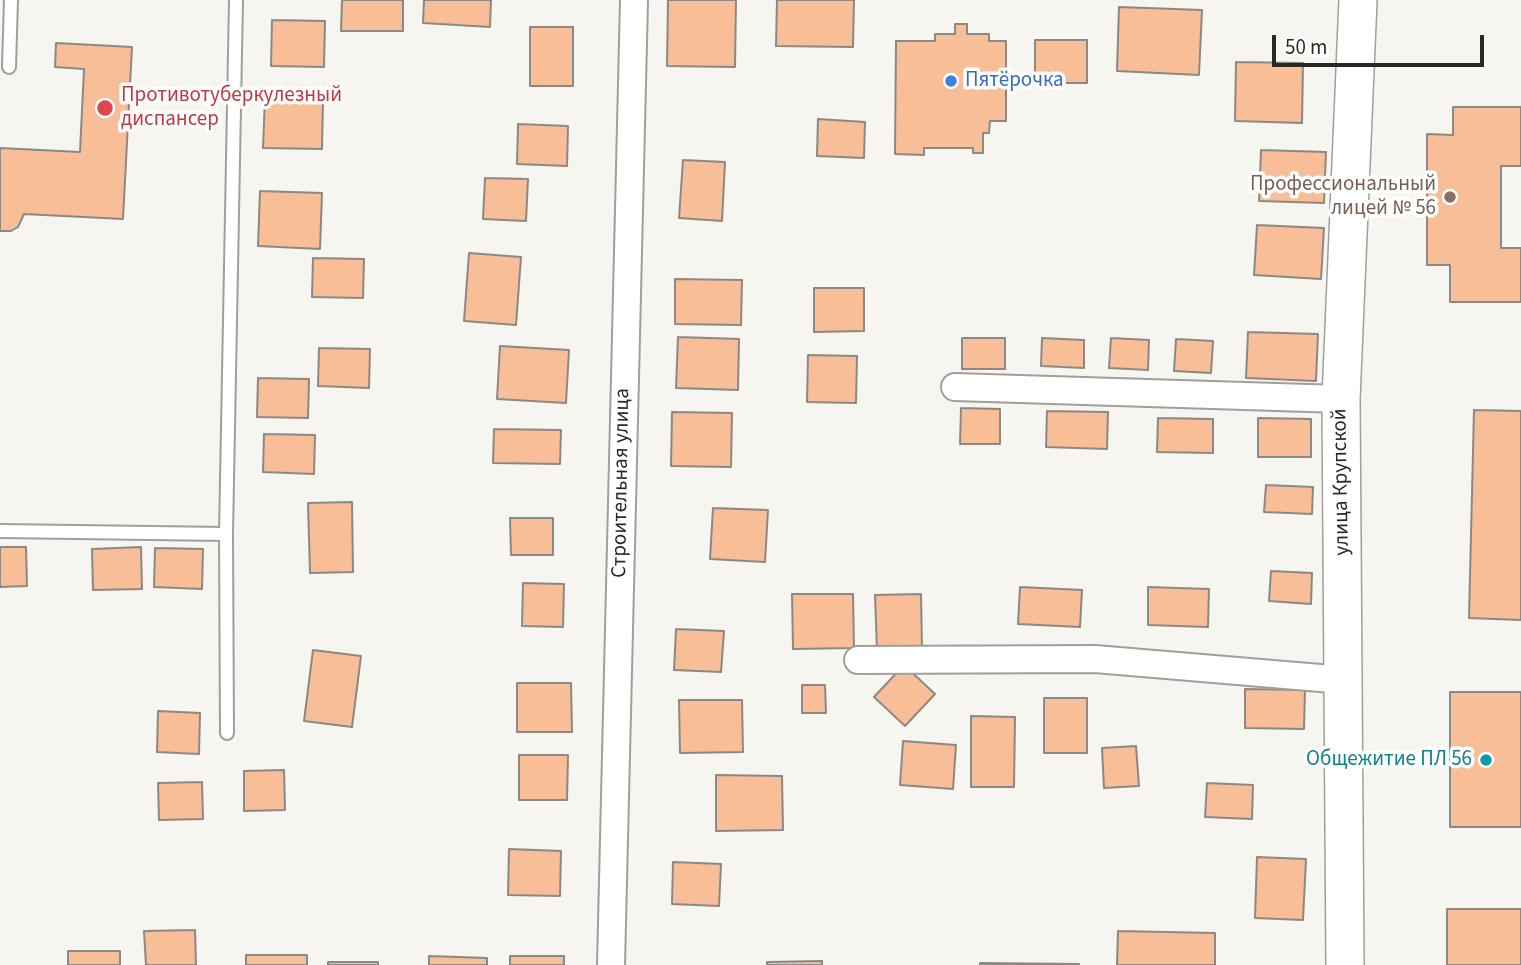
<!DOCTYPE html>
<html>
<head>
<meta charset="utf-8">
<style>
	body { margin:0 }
	#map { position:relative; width:1521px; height:965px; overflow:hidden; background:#f6f5ef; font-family:"Source Sans 3",sans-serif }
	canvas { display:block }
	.scale { position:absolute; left:1272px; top:35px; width:212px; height:32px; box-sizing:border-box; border:4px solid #292827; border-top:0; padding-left:9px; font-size:21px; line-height:24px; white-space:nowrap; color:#292827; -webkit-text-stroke:5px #fff; paint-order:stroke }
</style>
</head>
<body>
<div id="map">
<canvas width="1521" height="965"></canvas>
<div class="scale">50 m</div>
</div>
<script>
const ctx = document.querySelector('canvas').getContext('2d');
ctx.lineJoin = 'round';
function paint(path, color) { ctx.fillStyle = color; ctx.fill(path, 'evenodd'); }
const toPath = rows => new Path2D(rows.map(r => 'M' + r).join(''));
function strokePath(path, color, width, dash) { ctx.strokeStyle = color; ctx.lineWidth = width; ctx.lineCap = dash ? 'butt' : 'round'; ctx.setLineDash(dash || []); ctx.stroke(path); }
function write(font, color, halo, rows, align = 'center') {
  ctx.font = font + ' "Source Sans 3",sans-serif'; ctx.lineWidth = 7; ctx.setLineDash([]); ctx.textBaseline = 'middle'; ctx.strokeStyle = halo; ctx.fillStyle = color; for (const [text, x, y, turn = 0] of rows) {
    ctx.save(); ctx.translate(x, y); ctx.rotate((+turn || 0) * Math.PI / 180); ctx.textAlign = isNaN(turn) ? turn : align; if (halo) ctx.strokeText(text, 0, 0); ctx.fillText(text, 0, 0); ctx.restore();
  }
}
const building = toPath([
	[342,0,403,0,403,31,341,31,342,0],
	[424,0,491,0,490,27,423,23,424,0],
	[668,0,736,0,735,67,667,66,668,0],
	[777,0,854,0,853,47,776,46,777,0],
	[1119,7,1202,10,1199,75,1117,71,1119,7],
	[272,20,325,21,324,67,271,66,272,20],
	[955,24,967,24,967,34,989,34,989,41,1006,41,1006,121,990,121,989,133,983,133,983,153,973,153,973,148,924,148,924,155,895,154,896,41,935,41,935,34,955,34,955,24],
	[530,27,573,27,573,86,530,86,530,27],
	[1035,40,1087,40,1087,83,1035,83,1035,40],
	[56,43,132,47,123,219,24,214,18,227,11,231,0,231,0,148,80,152,84,69,55,67,56,43],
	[1236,62,1303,63,1302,123,1235,121,1236,62],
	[265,98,323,99,322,149,263,148,265,98],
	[1453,107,1521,107,1521,166,1501,166,1501,248,1521,248,1521,302,1450,302,1450,265,1427,265,1427,134,1453,135,1453,107],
	[818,119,865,122,864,158,817,156,818,119],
	[518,124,568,126,567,166,517,164,518,124],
	[1261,150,1326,152,1324,203,1259,201,1261,150],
	[683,160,725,162,722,221,679,218,683,160],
	[485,178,528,179,526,221,483,219,485,178],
	[260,191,322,193,320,249,258,246,260,191],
	[1257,225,1324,228,1321,279,1254,275,1257,225],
	[469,253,521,257,516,325,464,321,469,253],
	[313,258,364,259,363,298,312,297,313,258],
	[675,279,742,280,741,325,675,324,675,279],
	[814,288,864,288,864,331,814,332,814,288],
	[1248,332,1318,334,1316,381,1246,378,1248,332],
	[678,337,739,339,738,390,676,388,678,337],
	[962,338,1005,338,1005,369,962,369,962,338],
	[1042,338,1084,340,1084,368,1041,366,1042,338],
	[1111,338,1149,340,1148,370,1109,368,1111,338],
	[1176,339,1213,341,1211,373,1174,371,1176,339],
	[500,346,569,350,566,403,497,399,500,346],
	[319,348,370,349,369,388,318,386,319,348],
	[808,355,857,356,856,403,807,402,808,355],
	[258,378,309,379,308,418,257,417,258,378],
	[961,408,1000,409,1000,444,960,444,961,408],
	[1474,410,1521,411,1521,620,1469,618,1474,410],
	[1047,411,1108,412,1107,449,1046,447,1047,411],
	[672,412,732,413,731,467,671,466,672,412],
	[1158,418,1213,419,1213,453,1157,452,1158,418],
	[1258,418,1311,419,1311,457,1258,457,1258,418],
	[494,429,561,430,560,464,493,463,494,429],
	[264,434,315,435,314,474,263,472,264,434],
	[1266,485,1313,487,1312,514,1264,512,1266,485],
	[352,502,353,572,310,573,308,503,352,502],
	[713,508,768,510,765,562,710,559,713,508],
	[510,518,553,518,553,555,511,555,510,518],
	[0,547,26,547,27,586,0,587,0,547],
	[141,547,142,589,93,590,92,549,141,547],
	[155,548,203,549,202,589,154,587,155,548],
	[1271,571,1312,573,1311,604,1269,601,1271,571],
	[523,583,564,584,563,627,522,626,523,583],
	[1020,587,1082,590,1080,627,1018,624,1020,587],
	[1148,587,1209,589,1208,627,1148,625,1148,587],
	[792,594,853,594,854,648,793,649,792,594],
	[921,594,922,649,877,650,875,595,921,594],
	[676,629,724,631,721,672,674,670,676,629],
	[313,650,361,656,352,727,304,721,313,650],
	[904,665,935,694,905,726,874,697,904,665],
	[517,683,571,683,572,732,517,732,517,683],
	[802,685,825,685,826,713,802,713,802,685],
	[1245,689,1305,690,1304,729,1245,728,1245,689],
	[1450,692,1521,692,1521,827,1450,827,1450,692],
	[1044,698,1087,698,1087,753,1044,753,1044,698],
	[679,700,742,700,743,752,680,753,679,700],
	[158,711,200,713,199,754,157,752,158,711],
	[971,716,1015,717,1014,787,971,787,971,716],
	[903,741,956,745,953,789,900,785,903,741],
	[1136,746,1139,786,1104,788,1102,748,1136,746],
	[519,755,568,755,567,800,519,800,519,755],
	[284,770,285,810,244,811,244,771,284,770],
	[716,775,782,776,783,830,716,831,716,775],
	[202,782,203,819,159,820,158,783,202,782],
	[1207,783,1253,785,1252,819,1205,817,1207,783],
	[509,849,561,851,560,896,508,895,509,849],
	[1257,857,1306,859,1303,920,1255,918,1257,857],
	[673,862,721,864,719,906,672,904,673,862],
	[1447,909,1521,909,1521,965,1447,965,1447,909],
	[195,930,196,965,146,965,144,931,195,930],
	[1118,931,1215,933,1215,965,1117,965,1118,931],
	[68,951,120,951,120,965,68,965,68,951],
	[246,955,307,955,307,965,246,965,246,955],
	[429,956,487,958,487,965,429,965,429,956],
	[510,956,564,956,564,965,510,965,510,956],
	[822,961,822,965,767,965,767,962,822,961],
	[328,962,378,962,378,965,328,965,328,962],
	[980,963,1079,964,1079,965,980,965,980,963]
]);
const lane = toPath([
	[9,67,11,0],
	[0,531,226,534,236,0],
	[226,534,227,733]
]);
const street = toPath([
	[955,387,1341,399],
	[858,660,1095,659,1344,680],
	[611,965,634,0]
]);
const secondary = toPath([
	[1345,965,1341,399,1358,0]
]);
const markers = [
	[951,81,7,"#3f7fe0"],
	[105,108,9,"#e0444e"],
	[1450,197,7,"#8d6e63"],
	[1486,760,7,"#0f9aa8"]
];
const shopNames = [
	["Пятёрочка",965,81]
];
const healthNames = [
	["Противотуберкулезный",121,96],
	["диспансер",121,120]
];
const educationNames = [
	["Профессиональный",1436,185],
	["лицей № 56",1436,209]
];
const streetNames = [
	["улица Крупской",1342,482,-91],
	["Строительная улица",622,483,-89]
];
const cultureNames = [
	["Общежитие ПЛ 56",1472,760]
];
paint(building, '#f8be97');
strokePath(building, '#8c8885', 2);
strokePath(lane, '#a09f9a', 16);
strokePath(street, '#a09f9a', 30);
strokePath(secondary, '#a09f9a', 40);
strokePath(lane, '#fff', 12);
strokePath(street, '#fff', 26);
strokePath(secondary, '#fff', 37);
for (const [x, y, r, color] of markers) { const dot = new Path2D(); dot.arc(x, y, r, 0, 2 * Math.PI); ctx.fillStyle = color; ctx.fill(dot); strokePath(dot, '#fff', 2.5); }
write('21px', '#366cbe', '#fff', shopNames, 'left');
write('21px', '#be3a42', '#fff', healthNames, 'left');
write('21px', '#785e54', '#fff', educationNames, 'right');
write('21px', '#292827', '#fff', streetNames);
write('21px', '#0d838f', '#fff', cultureNames, 'right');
</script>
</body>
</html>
